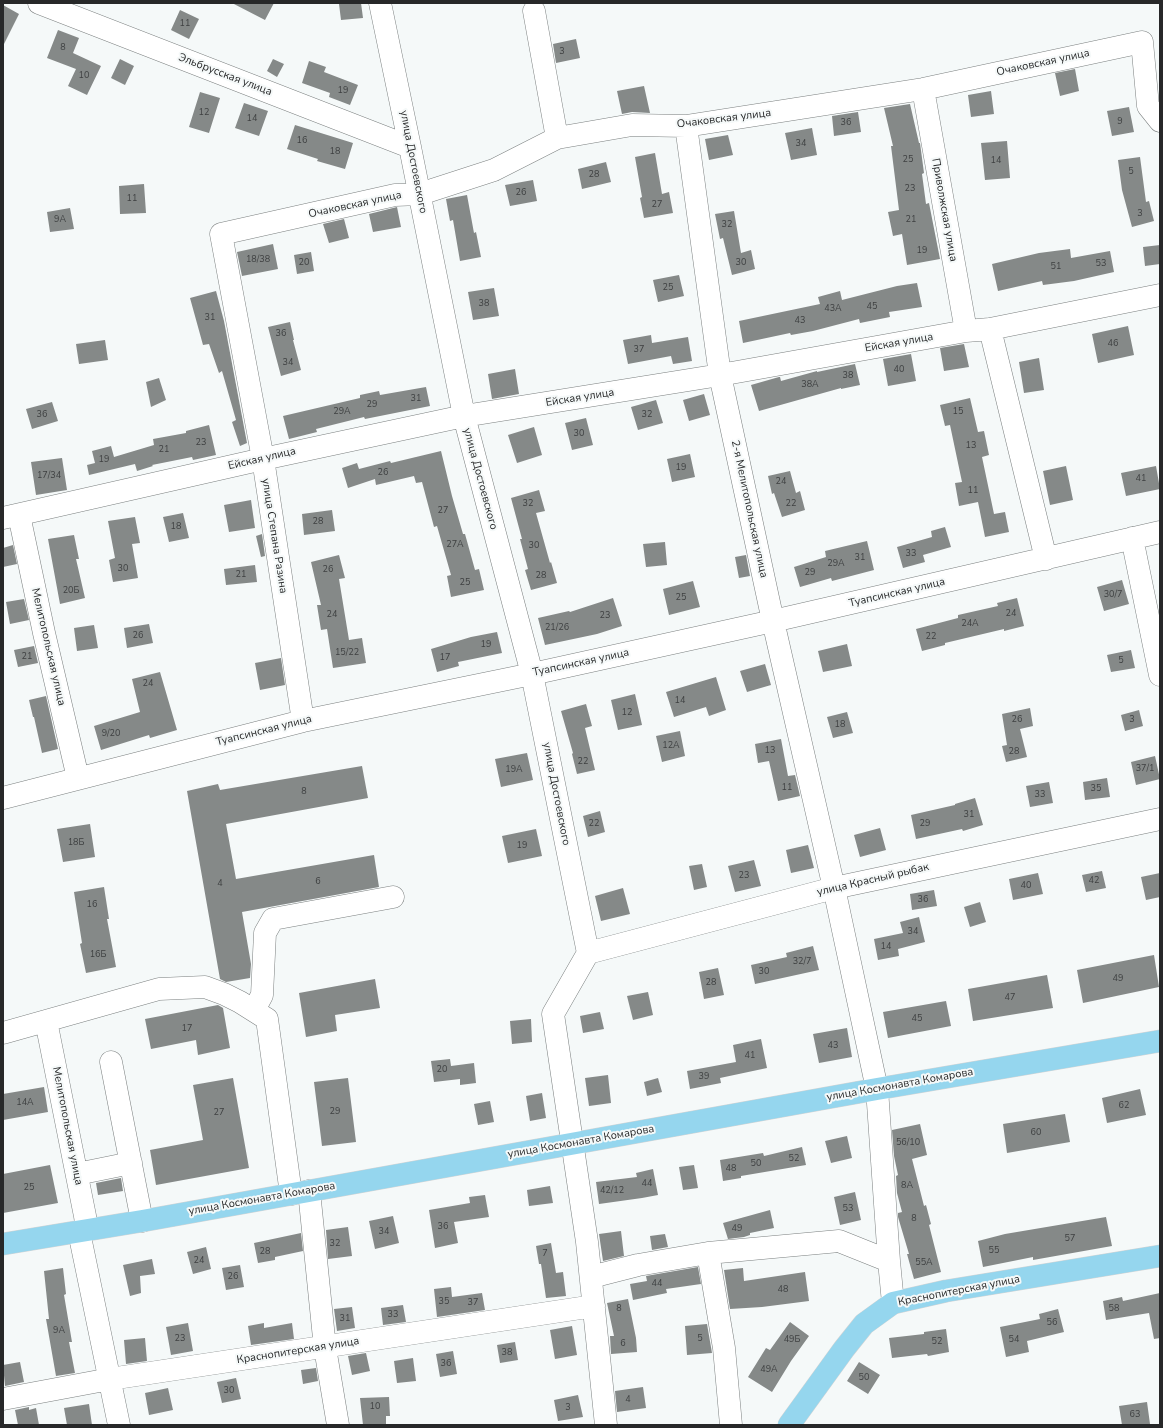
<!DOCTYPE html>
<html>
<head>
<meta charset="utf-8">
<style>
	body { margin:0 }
	#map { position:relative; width:1163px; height:1428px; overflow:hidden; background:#f5f9f9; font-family:"Nunito Sans",sans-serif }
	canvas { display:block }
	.frame { position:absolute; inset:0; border:4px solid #272829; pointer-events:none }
</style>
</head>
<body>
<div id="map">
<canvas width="1163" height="1428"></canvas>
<div class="frame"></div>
</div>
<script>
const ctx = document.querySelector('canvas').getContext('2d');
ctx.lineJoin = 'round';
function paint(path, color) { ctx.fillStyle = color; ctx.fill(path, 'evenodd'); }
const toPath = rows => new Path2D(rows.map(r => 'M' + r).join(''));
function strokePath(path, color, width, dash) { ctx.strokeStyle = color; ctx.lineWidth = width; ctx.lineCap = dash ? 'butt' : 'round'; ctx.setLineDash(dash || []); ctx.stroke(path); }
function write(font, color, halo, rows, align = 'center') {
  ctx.font = font + ' "Nunito Sans",sans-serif'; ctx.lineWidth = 4; ctx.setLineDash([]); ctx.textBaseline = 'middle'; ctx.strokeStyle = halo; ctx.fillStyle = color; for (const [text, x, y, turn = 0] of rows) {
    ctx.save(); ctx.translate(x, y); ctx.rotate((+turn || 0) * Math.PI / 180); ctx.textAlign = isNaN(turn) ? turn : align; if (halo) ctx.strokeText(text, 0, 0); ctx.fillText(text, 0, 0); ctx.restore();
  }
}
const building = toPath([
	[232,3,274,3,265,20],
	[350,3,361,3,363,18,341,20,339,4],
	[3,5,19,14,3,46],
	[180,10,199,19,189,39,171,30],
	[58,30,79,38,73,53,101,66,87,95,68,86,76,69,47,58],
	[576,39,580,58,556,63,553,44],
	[120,59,134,66,125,85,111,78],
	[273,59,284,64,277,77,267,71],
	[309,61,326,67,324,72,358,85,350,105,329,97,330,93,302,83],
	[1075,69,1079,91,1060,96,1055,73],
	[644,86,650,113,632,112,622,114,617,91],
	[991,91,994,114,971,117,968,95],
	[200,92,220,98,209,133,189,127],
	[244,103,268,111,259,136,235,128],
	[910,104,919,143,920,143,924,173,922,174,926,204,929,203,940,259,907,265,902,234,893,236,888,212,899,210,891,146,893,146,884,108],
	[1129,107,1134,132,1112,136,1107,111],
	[858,112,861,132,834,136,832,116],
	[295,125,353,143,345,169,317,161,318,159,287,149],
	[812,128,817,155,791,160,785,133],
	[728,135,733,155,709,160,705,139],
	[1007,141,1010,178,985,180,981,143],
	[655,153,662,194,669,192,673,213,644,218,640,198,642,197,635,157],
	[1140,157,1146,202,1149,201,1154,221,1132,227,1122,190,1118,160],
	[606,162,611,182,582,189,578,169],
	[533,180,537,201,510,206,505,185],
	[144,184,146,213,120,214,119,186],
	[467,195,474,233,476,232,481,257,460,261,453,220,450,221,446,199],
	[397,207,401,227,373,232,369,214],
	[70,208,74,229,50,232,47,212],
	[734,211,741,253,751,250,755,269,732,275,723,238,720,239,715,214],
	[344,219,349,238,329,243,323,224],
	[273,244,278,269,242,276,237,252],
	[1160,245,1160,264,1145,266,1143,247],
	[1070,249,1071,258,1110,251,1114,272,1074,281,1043,285,1042,281,998,291,992,264,1039,253],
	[311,252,314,271,297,274,294,255],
	[679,275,684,296,658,302,653,280],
	[917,283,922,307,889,312,890,317,860,323,859,319,813,331,791,335,790,333,743,343,739,321,820,304,818,297,840,291,842,300,897,286],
	[494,288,499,316,473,320,468,292],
	[216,291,224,321,247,443,240,446,232,422,236,420,222,371,219,373,209,344,203,345,190,298],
	[290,322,294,340,293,340,301,370,281,376,268,327],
	[1128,326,1134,355,1098,363,1092,334],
	[651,335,652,343,688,337,692,361,673,364,671,356,628,364,623,340],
	[105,340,108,360,79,364,76,344],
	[964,344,969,367,944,371,940,348],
	[911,354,916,381,888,386,883,359],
	[1039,358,1044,390,1024,393,1019,362],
	[855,364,860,385,841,389,841,388,759,411,751,385,779,377,780,377,781,381,817,371,817,372],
	[515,369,519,394,492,399,488,374],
	[159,378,166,400,151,407,146,382],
	[426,387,430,406,365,419,364,417,316,429,317,432,289,439,283,416,360,398,360,395,379,391,380,395],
	[704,394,710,415,689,421,683,400],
	[970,398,978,432,984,431,989,455,982,457,994,514,1005,512,1009,532,985,537,978,502,959,506,955,483,962,482,950,425,945,426,940,405],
	[656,400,663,423,638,430,631,407],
	[52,402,58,421,32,429,26,409],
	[586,418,593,445,572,450,565,423],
	[209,425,216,455,193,460,192,457,152,465,153,466,137,471,135,464,89,475,87,465,95,463,92,451,111,446,114,457,154,445,153,439,186,433,186,431],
	[534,427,542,455,517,463,508,435],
	[441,451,452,496,463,534,465,534,475,570,479,569,484,590,451,597,447,576,451,575,437,526,434,527,422,482,416,483,414,476,376,485,375,479,348,488,342,468,357,463,359,469,390,461,391,463],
	[690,454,695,477,672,482,667,459],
	[62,458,67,490,36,495,31,462],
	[1066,466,1073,500,1050,505,1043,471],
	[1156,466,1160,489,1126,496,1121,473],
	[790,471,796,493,800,491,805,510,782,517,774,493,772,494,768,476],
	[539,490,545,511,536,513,550,563,551,562,557,583,531,590,525,570,528,569,520,539,522,539,511,498],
	[251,500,255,528,229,532,224,505],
	[332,510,335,531,304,535,302,514],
	[183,513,189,538,169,542,163,517],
	[135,517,140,543,132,544,138,578,113,582,109,560,115,558,108,521],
	[945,527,951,547,923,555,925,562,903,568,897,547,932,537,931,531],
	[262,534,265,556,261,557,256,536],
	[74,535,79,559,76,559,85,598,60,604,48,539],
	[867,541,874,570,832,581,831,578,800,587,794,567,826,557,825,551],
	[665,542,667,565,646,567,643,544],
	[13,545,17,564,3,567,3,548],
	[339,555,345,578,339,579,349,640,362,638,366,663,333,668,327,629,321,630,317,605,321,605,311,562],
	[746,555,750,576,739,578,735,557],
	[255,565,257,582,226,585,224,569],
	[1122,580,1129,604,1104,611,1097,587],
	[693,581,700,607,669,615,663,589],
	[613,598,622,626,597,634,545,645,538,618,569,611,570,612],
	[1017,598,1024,626,1004,631,1004,629,945,643,945,645,922,651,916,629,958,618,958,615,998,606,997,603],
	[24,599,29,620,10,624,6,602],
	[149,624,153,643,127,648,124,628],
	[94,625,98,648,77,651,74,628],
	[497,632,502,653,458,662,459,666,437,672,431,649,471,637],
	[847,644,852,666,823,672,818,651],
	[34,646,38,663,18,667,14,650],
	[1131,650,1135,668,1111,672,1107,655],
	[281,658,285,685,260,690,255,663],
	[765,664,771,685,747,692,740,671],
	[160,672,177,730,150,738,149,735,101,750,94,726,140,712,132,679],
	[716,677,726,710,709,716,706,707,674,717,666,692],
	[635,694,642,725,618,730,611,700],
	[46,696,58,749,42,753,34,717,33,717,29,700],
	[586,704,592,726,585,728,595,770,577,774,572,754,573,753,561,711],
	[1030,708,1033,726,1020,729,1027,757,1006,762,1002,746,1007,745,1002,714],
	[1139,710,1143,726,1125,731,1121,715],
	[847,712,853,733,833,738,827,717],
	[680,731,685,756,662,762,656,736],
	[781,739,788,776,795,775,800,796,778,801,769,761,758,763,755,744],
	[527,753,533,780,501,787,495,759],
	[1155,756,1160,779,1136,785,1131,762],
	[362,766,368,798,226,824,236,879,374,855,379,887,242,912,251,964,250,978,226,982,220,979,187,791,218,784,220,790],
	[1107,778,1110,797,1085,800,1083,782],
	[1049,782,1053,803,1030,807,1026,786],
	[975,798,983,825,963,831,962,829,916,839,911,815,955,805,955,804],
	[600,811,605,832,588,837,583,816],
	[90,824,95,857,63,862,57,829],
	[880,828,886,850,860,857,854,835],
	[536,829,542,856,508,863,502,836],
	[808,845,814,868,791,873,786,850],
	[754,860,761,886,735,892,728,866],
	[702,864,707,887,694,890,689,866],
	[1102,871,1106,888,1086,892,1082,875],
	[1038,873,1043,894,1013,900,1009,879],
	[1160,873,1160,897,1146,900,1141,877],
	[104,887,109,919,107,919,116,967,86,973,80,944,82,943,74,892],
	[623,888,630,914,601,921,595,896],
	[934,890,937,906,912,910,910,894],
	[980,902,986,922,970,927,964,907],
	[919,917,925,942,898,949,899,956,878,960,874,939,903,933,900,922],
	[813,946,819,970,755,984,751,965,787,957,786,953],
	[1154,955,1159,987,1083,1003,1077,970],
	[718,968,724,995,704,999,699,972],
	[1047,975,1053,1008,973,1021,968,989],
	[375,979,380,1008,335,1015,337,1031,306,1037,299,993],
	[648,992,653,1015,633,1020,627,996],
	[946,1001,951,1026,888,1038,883,1012],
	[218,1005,223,1008,230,1048,198,1055,196,1040,151,1049,145,1019],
	[600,1012,604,1029,583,1033,580,1016],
	[531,1019,532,1042,512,1044,510,1021],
	[847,1028,852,1057,819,1063,813,1034],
	[761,1039,767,1068,720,1078,721,1083,690,1089,687,1071,736,1062,733,1045],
	[450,1059,451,1066,474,1063,476,1083,460,1085,460,1079,434,1082,431,1061],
	[608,1075,611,1103,589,1106,585,1078],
	[233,1078,249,1168,156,1185,150,1150,203,1140,193,1085],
	[348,1078,356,1142,322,1146,314,1082],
	[658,1078,662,1092,647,1096,644,1082],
	[44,1087,48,1112,3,1120,3,1094],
	[1140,1089,1146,1115,1107,1123,1102,1098],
	[542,1093,546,1118,530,1121,526,1096],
	[490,1101,494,1122,478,1125,474,1104],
	[1065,1114,1070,1142,1007,1153,1003,1124],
	[920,1124,927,1155,912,1159,924,1206,926,1205,931,1224,929,1225,941,1272,914,1279,907,1254,909,1254,898,1217,898,1213,902,1212,897,1193,896,1176,898,1175,894,1156,892,1130],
	[847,1136,852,1158,831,1163,825,1141],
	[802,1147,806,1165,741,1176,741,1178,723,1181,720,1160,763,1153,764,1156],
	[50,1165,58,1203,3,1213,3,1174],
	[694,1165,698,1188,683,1190,679,1167],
	[653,1169,658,1195,642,1198,599,1204,596,1182,637,1177,636,1173],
	[121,1178,123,1191,98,1195,96,1183],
	[550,1186,553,1203,529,1206,527,1190],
	[855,1192,861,1220,840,1225,834,1197],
	[485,1195,489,1217,454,1222,458,1243,435,1248,429,1210,470,1203,469,1197],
	[770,1210,774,1228,750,1233,750,1235,744,1237,728,1239,723,1223],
	[393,1216,399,1243,375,1249,369,1221],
	[1106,1217,1112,1246,1033,1260,1033,1257,983,1267,978,1241,1005,1234],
	[348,1227,352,1256,328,1259,326,1230],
	[621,1231,624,1256,603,1261,599,1234],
	[301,1233,303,1251,275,1257,275,1260,258,1263,254,1243],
	[665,1234,668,1247,652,1250,650,1236],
	[551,1243,556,1273,563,1272,566,1296,546,1298,541,1264,539,1264,536,1246],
	[206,1247,211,1269,193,1274,187,1252],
	[152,1259,155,1274,140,1276,141,1293,130,1296,123,1265],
	[240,1265,244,1287,226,1290,222,1268],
	[698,1267,701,1284,666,1289,667,1293,633,1300,630,1284,647,1281,646,1276],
	[63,1268,66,1294,64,1295,72,1342,69,1342,75,1373,56,1376,46,1319,49,1319,44,1271],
	[743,1268,744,1281,805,1272,809,1301,762,1307,730,1309,724,1270],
	[451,1287,452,1297,482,1293,485,1310,437,1317,434,1289],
	[1160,1293,1160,1338,1154,1339,1149,1313,1106,1320,1103,1301,1122,1297,1123,1301],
	[628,1299,636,1338,637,1352,611,1354,610,1336,614,1336,607,1303],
	[403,1305,406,1322,383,1325,381,1308],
	[352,1307,355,1328,337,1331,334,1309],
	[1058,1309,1064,1332,1027,1341,1029,1352,1006,1357,1000,1327,1040,1319,1039,1314],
	[790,1322,809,1336,791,1361,772,1392,748,1377,766,1348,770,1350],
	[188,1323,193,1351,171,1355,166,1327],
	[264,1323,264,1328,292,1323,294,1339,251,1345,248,1326],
	[707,1324,712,1353,687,1355,685,1326],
	[572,1326,577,1355,555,1359,550,1330],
	[946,1329,949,1352,928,1356,927,1354,892,1358,889,1338,924,1334,924,1332],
	[145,1338,147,1361,126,1364,124,1340],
	[515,1342,518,1360,500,1363,497,1345],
	[453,1351,457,1374,440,1377,436,1354],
	[366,1353,370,1371,352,1375,348,1356],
	[413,1358,416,1381,397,1383,394,1361],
	[20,1362,24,1382,5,1386,3,1365],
	[859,1362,880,1375,868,1394,847,1381],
	[316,1368,318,1381,303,1384,301,1370],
	[236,1378,241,1399,222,1403,217,1382],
	[643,1387,646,1408,617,1412,615,1391],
	[168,1388,173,1410,149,1415,145,1393],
	[578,1395,583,1417,558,1421,554,1400],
	[389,1397,390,1416,386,1416,386,1425,363,1425,360,1398],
	[1147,1402,1150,1424,1122,1425,1119,1406],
	[89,1404,92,1425,67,1425,64,1408],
	[29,1407,29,1410,36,1408,39,1425,18,1425,15,1410]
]);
const minor = toPath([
	[39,3,410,147],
	[380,3,410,147,464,416,532,674,588,953],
	[534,11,557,138],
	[923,89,966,331],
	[686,126,720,375,773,621,834,888,877,1089,889,1261,893,1303],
	[990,329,1046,559],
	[19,515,44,633,78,778],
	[3,518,263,459,464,416,720,375,966,331,990,329,1160,295],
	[1132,538,1160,675],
	[303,721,263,459,221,234,395,195,420,194,494,170,557,138,632,125,686,126,923,89,1142,42,1148,106,1160,121],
	[3,798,303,721,532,674,773,621,1160,532],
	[588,953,834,888,1160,819],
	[588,953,553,1014,587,1242,606,1425],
	[254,1010,262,995,265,933,273,919,393,897],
	[46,1021,85,1216,87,1230],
	[3,1033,159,989,205,987,224,994,240,1002,267,1019,291,1194],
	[111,1062,142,1221],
	[77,1174,131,1163],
	[309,1191,325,1348,338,1425],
	[79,1232,119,1425],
	[708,1253,724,1348,731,1425],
	[591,1277,638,1265,708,1253,839,1241,889,1261],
	[3,1399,110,1379,594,1306]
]);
const major = toPath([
	[3,1244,142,1221,877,1089,1160,1041],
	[789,1425,844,1349,864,1324,893,1303,946,1291,1160,1256]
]);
const numberNames = [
	["11",185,24],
	["8",63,48],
	["3",562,52],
	["10",84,76],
	["19",343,91],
	["12",204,113],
	["14",252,119],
	["9",1120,122],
	["36",846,123],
	["16",302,141],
	["34",801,144],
	["18",335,152],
	["25",908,160],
	["14",996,161],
	["5",1131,172],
	["28",594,175],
	["23",910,189],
	["26",521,193],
	["11",132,199],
	["27",657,205],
	["3",1140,214],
	["9А",60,220],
	["21",911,220],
	["32",727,225],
	["19",922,251],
	["18/38",258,260],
	["20",304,263],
	["30",741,263],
	["53",1101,264],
	["51",1056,267],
	["25",668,288],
	["38",484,304],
	["45",872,307],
	["43А",833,309],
	["31",210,318],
	["43",800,321],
	["36",281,334],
	["46",1113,344],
	["37",639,350],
	["34",288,363],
	["40",899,370],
	["38",848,376],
	["38А",810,385],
	["31",416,399],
	["29",372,405],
	["29А",342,412],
	["15",958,412],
	["36",42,415],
	["32",647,415],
	["30",579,434],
	["23",201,443],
	["13",971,446],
	["21",164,450],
	["19",104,460],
	["19",681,468],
	["26",383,473],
	["17/34",49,476],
	["41",1141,479],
	["24",781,482],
	["11",973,491],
	["32",528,504],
	["22",791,504],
	["27",443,511],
	["28",318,522],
	["18",176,527],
	["27А",455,545],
	["30",534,546],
	["33",911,554],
	["31",860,558],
	["29А",836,564],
	["30",123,569],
	["26",328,570],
	["29",810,573],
	["21",241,575],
	["28",541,576],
	["25",465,583],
	["20Б",71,591],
	["30/7",1113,595],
	["25",681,598],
	["24",1011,614],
	["24",332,615],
	["23",605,616],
	["24А",970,624],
	["21/26",557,628],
	["26",138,636],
	["22",931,637],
	["19",486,645],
	["15/22",347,653],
	["21",27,657],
	["17",445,658],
	["5",1121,661],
	["24",148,684],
	["14",680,701],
	["12",627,713],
	["26",1017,720],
	["3",1132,720],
	["18",840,725],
	["9/20",111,734],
	["12А",671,746],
	["13",770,751],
	["28",1014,752],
	["22",583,762],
	["37/1",1145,769],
	["19А",514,770],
	["11",787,788],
	["35",1096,789],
	["8",304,792],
	["33",1040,795],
	["31",969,815],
	["22",594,824],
	["29",925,824],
	["18Б",76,843],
	["19",522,846],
	["23",744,876],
	["42",1094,881],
	["6",318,882],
	["4",220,884],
	["40",1026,886],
	["36",923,900],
	["16",92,905],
	["34",913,932],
	["14",886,947],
	["16Б",98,955],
	["32/7",802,962],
	["30",764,972],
	["49",1118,979],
	["28",711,983],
	["47",1010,998],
	["45",917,1019],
	["17",187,1029],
	["43",833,1046],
	["41",750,1056],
	["20",442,1070],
	["39",704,1077],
	["14А",25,1103],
	["62",1124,1106],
	["29",335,1112],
	["27",219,1113],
	["60",1036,1133],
	["56/10",908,1143],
	["52",794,1159],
	["50",756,1164],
	["48",731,1169],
	["44",647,1184],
	["8А",907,1186],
	["25",29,1188],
	["42/12",612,1191],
	["53",848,1209],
	["8",914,1219],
	["36",443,1227],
	["49",737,1229],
	["34",384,1232],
	["57",1070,1239],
	["32",335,1244],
	["55",994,1251],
	["28",265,1252],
	["7",545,1254],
	["24",199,1261],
	["55А",924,1263],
	["26",233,1277],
	["44",657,1284],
	["48",783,1290],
	["35",444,1302],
	["37",473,1303],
	["8",619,1309],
	["58",1114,1309],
	["33",393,1315],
	["31",345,1319],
	["56",1052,1323],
	["9А",59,1331],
	["23",180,1339],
	["5",700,1339],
	["49Б",792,1340],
	["54",1014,1340],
	["52",937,1342],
	["6",623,1344],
	["38",507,1353],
	["36",446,1364],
	["49А",769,1370],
	["50",864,1378],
	["30",229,1391],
	["4",628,1400],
	["10",375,1407],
	["3",568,1408],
	["63",1135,1415]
];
const streetNames = [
	["Очаковская улица",1043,63,-12],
	["Эльбрусская улица",225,75,21],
	["Очаковская улица",724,119,-7],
	["улица Достоевского",413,162,79],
	["Очаковская улица",355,205,-12],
	["Приволжская улица",944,210,80],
	["Ейская улица",899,343,-10],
	["Ейская улица",580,398,-9],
	["Ейская улица",262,459,-13],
	["улица Достоевского",480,479,75],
	["2-я Мелитопольская улица",749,509,78],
	["улица Степана Разина",274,536,81],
	["Туапсинская улица",897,593,-13],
	["Мелитопольская улица",48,647,77],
	["Туапсинская улица",581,663,-12],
	["Туапсинская улица",264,731,-14],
	["улица Достоевского",556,794,79],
	["улица Красный рыбак",873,880,-13],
	["улица Космонавта Комарова",900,1085,-10],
	["Мелитопольская улица",67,1126,79],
	["улица Космонавта Комарова",581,1142,-10],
	["улица Космонавта Комарова",262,1199,-10],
	["Краснопитерская улица",959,1291,-11],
	["Краснопитерская улица",298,1351,-9]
];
paint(building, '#858988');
strokePath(minor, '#7c8080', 23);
strokePath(major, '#d4d4d4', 23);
strokePath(minor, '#fff', 22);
strokePath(major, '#95d6ee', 22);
write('9px', '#3e4041', null, numberNames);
write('11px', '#272829', '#f5f9f9', streetNames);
</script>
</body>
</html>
